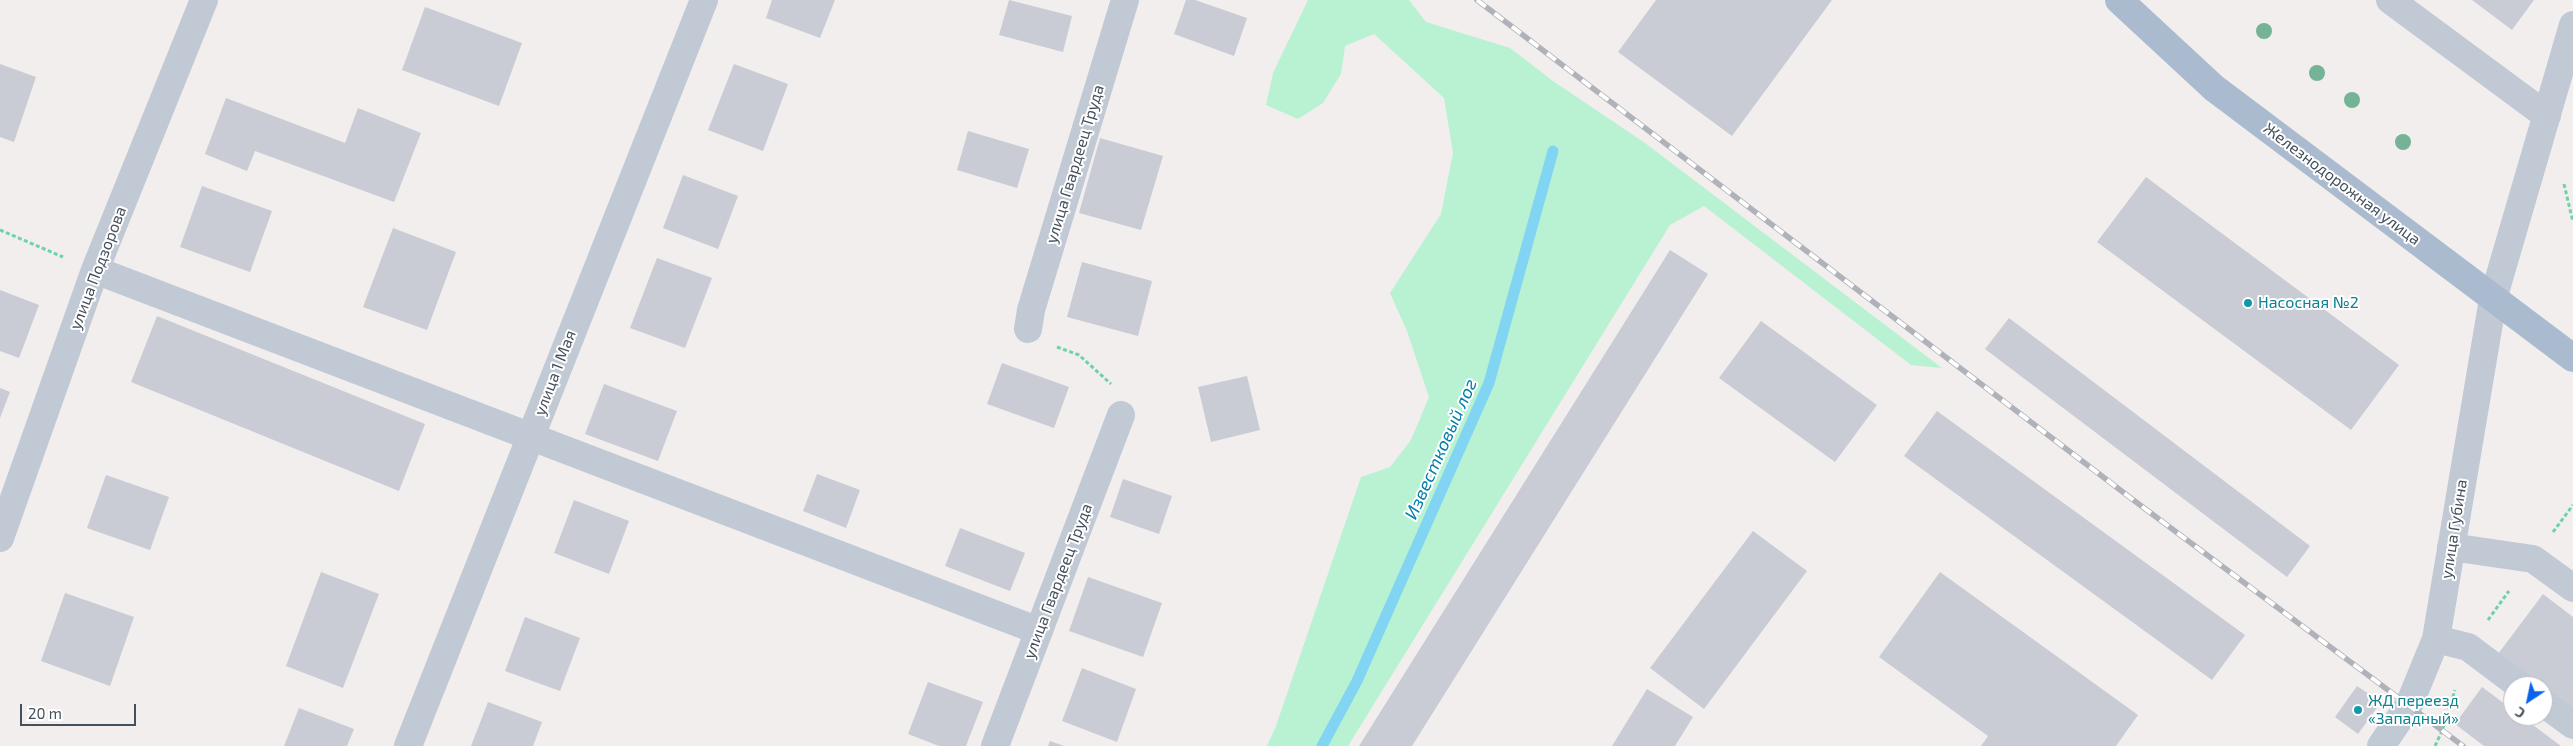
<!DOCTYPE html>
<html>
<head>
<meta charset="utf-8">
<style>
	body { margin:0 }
	#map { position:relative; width:2573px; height:746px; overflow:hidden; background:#f1eeed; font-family:"Exo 2",sans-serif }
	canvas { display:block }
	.north { position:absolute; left:2503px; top:676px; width:50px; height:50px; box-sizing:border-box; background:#fff; border:1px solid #b5b9be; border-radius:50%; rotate:214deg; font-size:14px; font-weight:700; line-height:20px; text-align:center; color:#45505d }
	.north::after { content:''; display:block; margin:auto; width:18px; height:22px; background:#0b62ed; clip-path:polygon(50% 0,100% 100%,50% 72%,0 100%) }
	.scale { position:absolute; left:20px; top:704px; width:116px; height:22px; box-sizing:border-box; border:2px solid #45505d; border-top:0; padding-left:6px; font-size:15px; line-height:18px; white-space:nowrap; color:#45505d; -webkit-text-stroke:4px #fff; paint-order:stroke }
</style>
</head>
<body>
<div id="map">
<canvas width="2573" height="746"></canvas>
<div class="north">С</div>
<div class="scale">20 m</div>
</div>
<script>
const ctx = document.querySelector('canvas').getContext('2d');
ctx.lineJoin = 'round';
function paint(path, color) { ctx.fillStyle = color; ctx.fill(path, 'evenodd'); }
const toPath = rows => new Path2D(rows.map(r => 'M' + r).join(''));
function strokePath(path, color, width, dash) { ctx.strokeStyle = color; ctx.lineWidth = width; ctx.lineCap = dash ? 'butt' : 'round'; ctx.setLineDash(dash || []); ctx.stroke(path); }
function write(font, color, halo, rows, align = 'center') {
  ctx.font = font + ' "Exo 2",sans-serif'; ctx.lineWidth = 4; ctx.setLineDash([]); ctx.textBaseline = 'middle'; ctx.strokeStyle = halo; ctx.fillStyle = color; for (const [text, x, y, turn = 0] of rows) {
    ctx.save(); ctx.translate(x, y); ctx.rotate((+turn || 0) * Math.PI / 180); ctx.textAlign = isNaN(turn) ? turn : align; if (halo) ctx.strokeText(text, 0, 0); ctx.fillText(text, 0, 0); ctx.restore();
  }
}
const green = toPath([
	[1308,0,1409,0,1426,22,1510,48,1553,81,1645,143,1942,368,1911,365,1704,206,1670,225,1348,746,1267,746,1276,726,1361,477,1390,467,1411,440,1429,397,1407,331,1390,293,1441,214,1453,153,1444,98,1374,34,1345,46,1341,74,1323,103,1298,119,1266,105,1273,73]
]);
const stream = toPath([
	[1322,746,1357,681,1489,383,1553,151]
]);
const building = toPath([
	[772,0,835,0,820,38,766,18],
	[1009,0,1072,16,1063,52,999,35],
	[1186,0,1195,0,1247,18,1234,56,1174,34],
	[1656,0,1832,0,1732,136,1618,52],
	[2472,0,2534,0,2512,30],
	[425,7,522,43,499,106,402,70],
	[0,64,36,77,14,142,0,137],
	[734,64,788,84,763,151,708,130],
	[226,98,345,143,358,108,421,133,394,202,255,151,247,171,205,154],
	[968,131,1029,149,1017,188,957,170],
	[1100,138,1163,156,1141,230,1079,213],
	[683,175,738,196,718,249,663,228],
	[2146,177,2399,365,2351,430,2097,242],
	[202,186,272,211,250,272,180,247],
	[393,228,456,252,427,330,363,307],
	[1670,250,1708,274,1412,746,1359,746],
	[657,258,712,278,685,348,630,328],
	[1082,262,1152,281,1138,336,1067,317],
	[0,290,39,305,19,358,0,351],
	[157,316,425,424,399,491,131,382],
	[2009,318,2310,546,2287,577,1985,349],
	[1761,321,1877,405,1835,462,1719,378],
	[1002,363,1069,387,1054,428,987,404],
	[1247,376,1260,430,1211,442,1198,387],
	[604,384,677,411,658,461,585,434],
	[0,388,10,392,0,418],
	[1937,411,2245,635,2212,680,1904,456],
	[817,474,860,490,846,528,803,511],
	[106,475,169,497,150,550,87,528],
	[1123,479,1172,496,1159,534,1110,517],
	[574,500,629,521,609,574,554,553],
	[960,528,1025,553,1010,591,945,566],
	[1753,531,1807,571,1704,709,1650,668],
	[321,572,379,594,343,688,286,666],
	[1940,572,2138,715,2116,746,1981,746,1988,736,1879,657],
	[1088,577,1162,603,1143,657,1069,631],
	[65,593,134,617,110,686,41,661],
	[2543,594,2573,617,2573,710,2498,654],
	[525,617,580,638,560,691,505,671],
	[1082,668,1136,689,1117,742,1062,721],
	[928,682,983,702,966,746,939,746,908,734],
	[2357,686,2381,702,2358,734,2335,717],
	[2482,687,2513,710,2513,716,2521,716,2561,746,2484,746,2455,724],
	[1647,689,1693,717,1675,746,1612,746],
	[488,702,542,722,533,746,471,746],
	[299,708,354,729,347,746,284,746],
	[1050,741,1064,746,1048,746]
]);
const path = toPath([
	[2564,184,2573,222],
	[0,230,63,257],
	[1057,347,1079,355,1111,384],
	[2553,532,2573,505],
	[2488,620,2509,591],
	[2435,746,2442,731,2455,690]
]);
const minor = toPath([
	[2390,0,2547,116],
	[95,270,1039,631],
	[1028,329,1031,310,1125,0],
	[0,538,95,270,204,0],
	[2451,547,2533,559,2573,588],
	[2436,639,2468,647,2520,686],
	[2543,703,2573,725],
	[408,746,704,0],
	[995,746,1121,415],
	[2381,746,2409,705,2436,639,2493,299,2573,25]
]);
const major = toPath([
	[2119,0,2214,88,2573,358]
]);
const rail = toPath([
	[1477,0,2132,499,2463,746]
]);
const trees = [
	[2264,31],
	[2317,73],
	[2352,100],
	[2403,142]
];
const markers = [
	[2248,303,5,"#0f9aa8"],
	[2358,710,5,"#0f9aa8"]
];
const streetNames = [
	["улица Гвардеец Труда",1075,164,-73],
	["Железнодорожная улица",2342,184,37],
	["улица Подзорова",98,268,-69],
	["улица 1 Мая",555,373,-69],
	["улица Губина",2454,529,-81],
	["улица Гвардеец Труда",1058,581,-69]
];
const cultureNames = [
	["Насосная №2",2258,303],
	["ЖД переезд",2368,701],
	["«Западный»",2368,719]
];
const waterNames = [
	["Известковый лог",1441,449,-66]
];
paint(green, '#b8f2d2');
strokePath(stream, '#82d5f2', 11);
paint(building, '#c9ccd4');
strokePath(path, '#6ed3a6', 3, [4, 2.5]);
strokePath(minor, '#c0c9d4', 28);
strokePath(major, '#abbbcf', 28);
strokePath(rail, '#afb2b9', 5.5);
strokePath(rail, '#fff', 4, [11]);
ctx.fillStyle = '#75b397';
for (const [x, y] of trees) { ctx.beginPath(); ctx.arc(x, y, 8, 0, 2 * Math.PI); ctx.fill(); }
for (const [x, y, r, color] of markers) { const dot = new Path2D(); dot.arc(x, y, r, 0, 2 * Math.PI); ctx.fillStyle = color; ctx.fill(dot); strokePath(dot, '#fff', 2); }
write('16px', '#45505d', '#fff', streetNames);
write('16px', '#0d838f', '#fff', cultureNames, 'left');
write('italic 18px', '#027eab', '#fff', waterNames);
</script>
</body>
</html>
